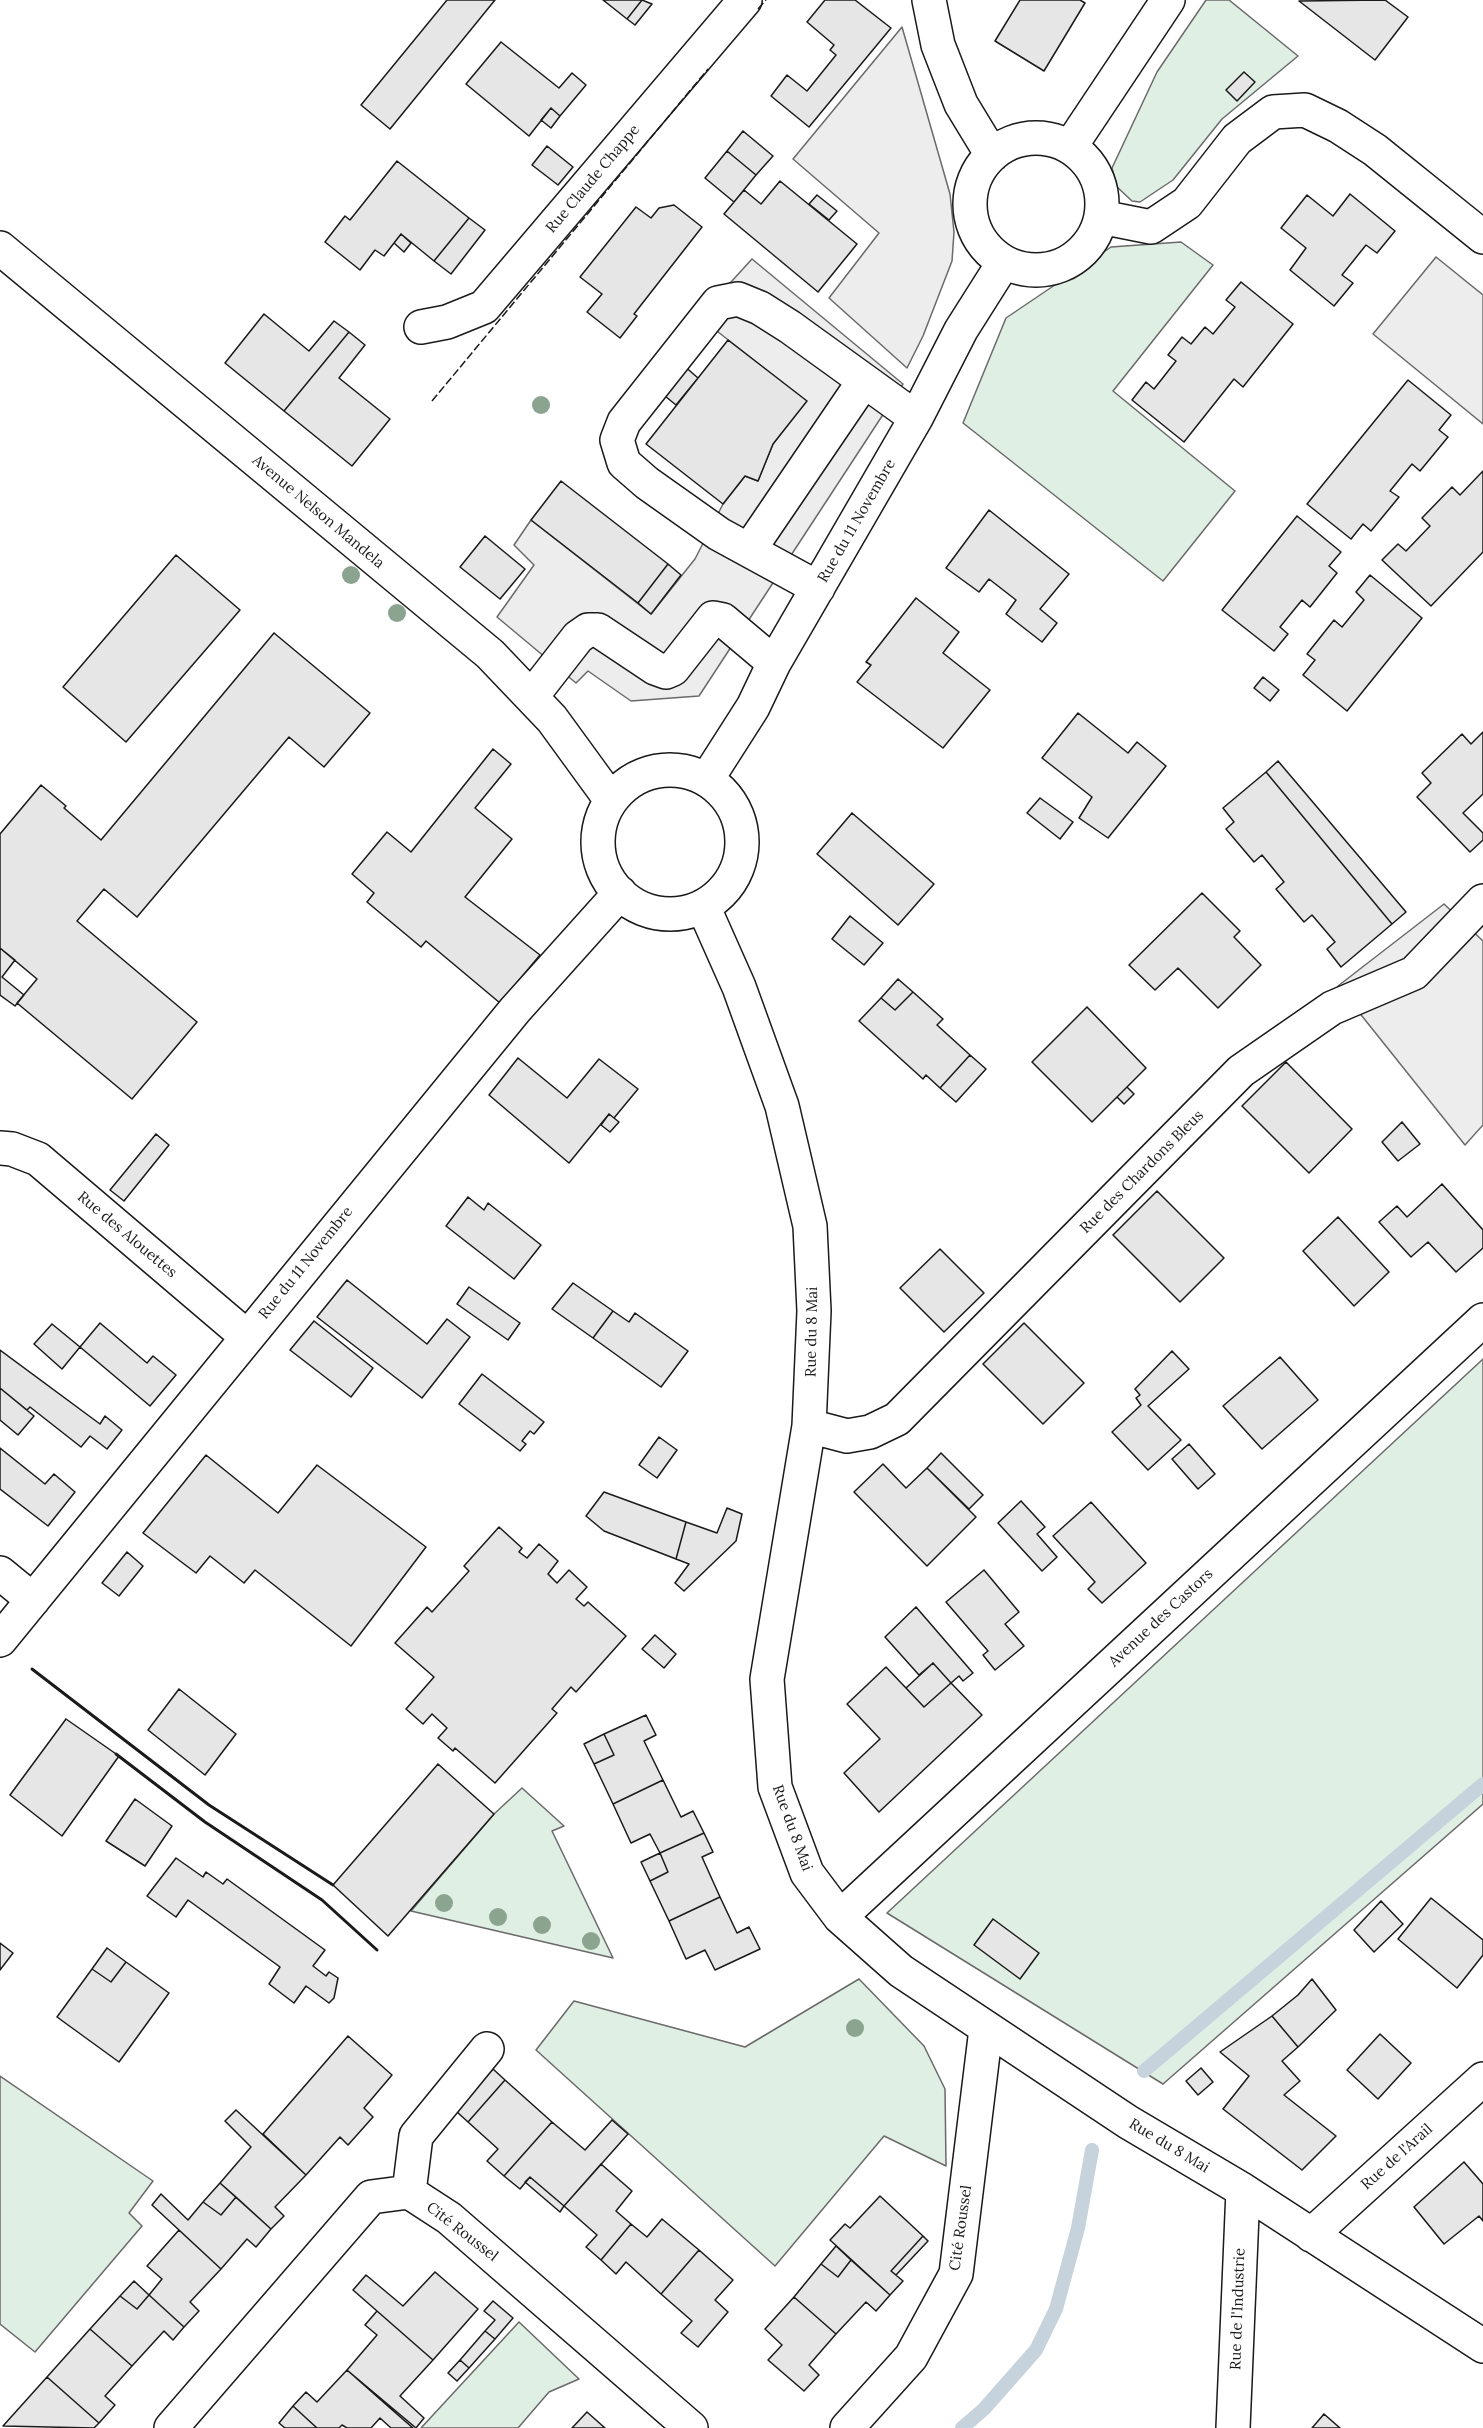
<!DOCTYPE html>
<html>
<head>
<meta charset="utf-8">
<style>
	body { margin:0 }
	canvas { display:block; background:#fff }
</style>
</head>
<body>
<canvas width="1483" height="2428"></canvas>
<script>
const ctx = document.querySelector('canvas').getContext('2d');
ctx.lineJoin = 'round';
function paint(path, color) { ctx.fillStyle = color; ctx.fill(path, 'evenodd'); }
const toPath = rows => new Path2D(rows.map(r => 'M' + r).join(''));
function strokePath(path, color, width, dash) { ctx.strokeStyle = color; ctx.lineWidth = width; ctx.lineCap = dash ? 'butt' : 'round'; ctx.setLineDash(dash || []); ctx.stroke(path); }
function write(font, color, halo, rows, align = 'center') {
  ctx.font = font + ' Lora,serif'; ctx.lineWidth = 4.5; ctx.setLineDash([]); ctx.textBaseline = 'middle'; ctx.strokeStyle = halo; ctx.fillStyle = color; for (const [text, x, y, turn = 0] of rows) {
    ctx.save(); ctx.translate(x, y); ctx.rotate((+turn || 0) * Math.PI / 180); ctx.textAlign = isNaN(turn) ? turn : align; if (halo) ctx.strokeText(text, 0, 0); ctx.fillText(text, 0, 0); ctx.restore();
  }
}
const green = toPath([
	[1206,0,1229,0,1298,56,1222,119,1173,180,1140,202,1132,201,1117,187,1112,168,1157,72,1206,0],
	[1181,242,1213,265,1113,391,1235,491,1163,581,963,423,1006,318,1111,247,1181,242],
	[1483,1359,1483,1804,1163,2084,887,1913,1483,1359],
	[522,1788,564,1826,552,1831,613,1958,411,1911,494,1814,522,1788],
	[859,1979,924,2046,945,2089,946,2166,884,2136,775,2266,536,2050,574,2001,745,2047,859,1979],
	[0,2076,153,2181,129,2213,142,2226,35,2352,0,2324,0,2076],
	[519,2322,579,2379,549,2392,518,2428,421,2428,519,2322]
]);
const parking = toPath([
	[902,27,950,194,954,232,952,261,923,336,907,368,829,298,879,233,793,159,902,27],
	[1436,257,1483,295,1483,424,1373,334,1436,257],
	[752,259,903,384,699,696,631,701,588,671,576,683,497,617,534,565,514,545,531,520,651,614,695,559,723,504,745,476,758,481,773,444,806,401,699,317,752,259],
	[1444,904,1483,941,1483,1125,1465,1145,1338,986,1444,904]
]);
const stream = toPath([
	[1144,2071,1483,1784],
	[962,2428,984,2409,1036,2350,1056,2309,1078,2228,1092,2150]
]);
const building = toPath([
	[447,0,495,0,390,129,361,105,447,0],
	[603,0,642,0,627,19,603,0],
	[642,0,652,4,635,25,627,19,642,0],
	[825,0,855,0,891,28,809,127,771,96,787,75,807,91,836,55,830,50,834,45,807,22,825,0],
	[1020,0,1080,0,1085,3,1044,71,995,41,1020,0],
	[1385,0,1408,17,1375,60,1299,1,1385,0],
	[501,42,559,88,572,73,586,85,560,116,551,108,529,136,466,84,501,42],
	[1244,72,1255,82,1237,101,1226,90,1244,72],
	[551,108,560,116,551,128,541,120,551,108],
	[743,131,773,156,756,175,727,151,743,131],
	[547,146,573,167,558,185,532,165,547,146],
	[727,151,756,175,734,202,705,178,727,151],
	[397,161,469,218,434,261,401,234,384,256,375,250,360,270,325,242,345,216,350,220,397,161],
	[780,181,857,244,818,292,724,214,744,190,761,204,780,181],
	[1350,194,1395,231,1377,253,1366,245,1342,275,1353,283,1334,306,1290,270,1306,248,1281,228,1307,195,1333,216,1350,194],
	[817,195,837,211,829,220,809,204,817,195],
	[674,205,702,227,634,314,637,316,620,338,587,312,602,294,580,277,636,207,651,218,659,208,674,205],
	[469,218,485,230,451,274,434,261,469,218],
	[401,234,411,243,404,252,394,243,401,234],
	[1241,282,1293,324,1243,387,1234,379,1184,442,1132,400,1146,382,1154,389,1176,361,1168,355,1182,337,1191,344,1205,327,1213,334,1235,307,1226,300,1241,282],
	[264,314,309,351,334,321,349,332,284,411,225,363,264,314],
	[349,332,365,345,339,378,390,419,352,466,284,411,349,332],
	[728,340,807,401,773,444,758,481,745,476,723,504,646,444,728,340],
	[682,364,698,378,676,405,660,392,682,364],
	[1408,380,1451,415,1439,430,1448,437,1420,471,1412,464,1390,491,1399,497,1371,531,1363,524,1351,539,1307,504,1408,380],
	[1483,471,1483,552,1431,606,1382,560,1398,544,1406,551,1430,526,1422,518,1452,487,1460,495,1483,471],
	[561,481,668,564,638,603,531,520,561,481],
	[989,510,1069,574,1040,609,1057,623,1042,642,1006,614,1016,600,989,579,979,592,946,568,989,510],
	[1297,516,1341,552,1329,566,1337,573,1310,607,1302,600,1280,627,1288,634,1274,651,1222,610,1297,516],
	[485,536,525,569,500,599,460,567,485,536],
	[176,555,240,610,126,742,63,687,176,555],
	[668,564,681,575,651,614,638,603,668,564],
	[1370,575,1422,618,1347,711,1303,675,1315,660,1307,654,1334,620,1342,627,1364,600,1356,592,1370,575],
	[916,598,959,632,943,653,990,690,943,748,857,682,871,665,866,662,916,598],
	[274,633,370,713,324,767,289,737,137,917,104,889,77,921,197,1022,132,1099,17,1003,37,979,0,948,0,834,41,785,66,806,64,808,101,840,274,633],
	[1263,677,1279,690,1270,701,1254,688,1263,677],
	[1078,713,1128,753,1137,742,1166,766,1108,838,1079,818,1092,797,1042,758,1078,713],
	[1483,732,1483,794,1463,813,1483,833,1483,840,1470,852,1417,797,1431,783,1422,773,1462,734,1471,744,1483,732],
	[493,749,511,764,475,808,512,839,465,897,540,955,500,1003,426,941,421,947,367,902,374,893,352,874,387,832,411,852,493,749],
	[1278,761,1406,912,1392,924,1266,772,1278,761],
	[1266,772,1392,924,1341,967,1327,949,1335,942,1312,915,1304,922,1276,889,1284,882,1262,855,1254,862,1226,829,1234,822,1223,808,1266,772],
	[1040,798,1073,822,1060,839,1027,813,1040,798],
	[852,813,934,884,898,925,817,854,852,813],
	[1202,893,1240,931,1234,937,1261,965,1218,1008,1178,968,1155,990,1129,965,1202,893],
	[850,916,883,943,864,965,832,939,850,916],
	[0,948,15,960,2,977,24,995,15,1006,0,995,0,948],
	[898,979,913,992,895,1010,881,998,898,979],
	[913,992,943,1019,937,1025,970,1055,940,1088,926,1075,923,1079,859,1021,881,998,895,1010,913,992],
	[1087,1007,1146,1068,1092,1122,1032,1062,1087,1007],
	[970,1055,986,1069,956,1102,940,1088,970,1055],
	[518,1058,567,1098,599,1059,638,1089,614,1118,609,1114,569,1163,489,1095,518,1058],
	[1286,1062,1352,1129,1309,1173,1242,1106,1286,1062],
	[1127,1087,1134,1094,1124,1104,1117,1097,1127,1087],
	[609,1114,619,1122,610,1132,601,1125,609,1114],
	[1402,1122,1420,1144,1398,1161,1382,1142,1402,1122],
	[156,1134,169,1145,124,1201,110,1190,156,1134],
	[1442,1184,1483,1230,1483,1248,1456,1272,1428,1242,1411,1257,1379,1222,1397,1206,1407,1217,1442,1184],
	[1157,1191,1224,1258,1180,1302,1113,1235,1157,1191],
	[468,1197,484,1210,488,1203,541,1245,514,1279,446,1226,468,1197],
	[1338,1217,1389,1272,1354,1306,1303,1251,1338,1217],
	[940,1249,984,1293,944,1332,900,1288,940,1249],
	[347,1280,427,1344,447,1319,470,1337,422,1398,317,1317,347,1280],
	[573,1283,613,1311,593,1338,552,1309,573,1283],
	[469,1287,520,1323,508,1340,457,1304,469,1287],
	[613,1311,629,1322,635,1313,688,1351,661,1387,593,1338,613,1311],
	[314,1321,373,1368,351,1397,290,1350,314,1321],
	[100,1323,147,1363,153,1356,176,1375,150,1406,80,1347,100,1323],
	[1024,1323,1084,1383,1043,1424,983,1364,1024,1323],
	[52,1324,80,1347,62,1369,34,1344,52,1324],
	[0,1350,100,1424,105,1416,122,1430,107,1449,90,1436,81,1447,30,1407,27,1410,0,1388,0,1350],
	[1172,1351,1189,1369,1148,1406,1181,1440,1148,1470,1112,1432,1141,1405,1136,1398,1140,1395,1135,1389,1172,1351],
	[1280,1357,1318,1400,1262,1449,1223,1406,1280,1357],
	[482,1374,544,1422,534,1434,530,1431,522,1441,526,1444,520,1451,459,1404,482,1374],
	[0,1388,34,1416,18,1435,0,1420,0,1388],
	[659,1437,677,1450,657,1478,639,1465,659,1437],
	[1189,1444,1215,1474,1198,1489,1172,1459,1189,1444],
	[0,1448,45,1484,54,1474,75,1492,48,1526,0,1489,0,1448],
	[941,1453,983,1495,969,1509,927,1468,941,1453],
	[206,1455,278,1513,317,1465,426,1547,351,1646,255,1570,244,1583,210,1556,196,1573,143,1533,206,1455],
	[883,1464,906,1488,927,1468,976,1517,927,1566,854,1492,883,1464],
	[604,1492,686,1522,676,1559,604,1531,586,1516,604,1492],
	[1021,1501,1045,1527,1037,1534,1057,1557,1042,1571,998,1523,1021,1501],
	[1091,1502,1146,1563,1102,1603,1088,1589,1095,1582,1053,1536,1091,1502],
	[727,1508,742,1514,736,1541,684,1591,675,1583,689,1564,676,1559,686,1522,717,1533,727,1508],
	[499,1527,522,1548,519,1552,527,1558,539,1544,558,1561,548,1574,557,1583,569,1570,587,1587,576,1599,584,1606,588,1602,626,1636,576,1692,571,1687,552,1709,557,1713,495,1783,455,1748,453,1751,438,1738,447,1728,432,1714,423,1724,406,1709,434,1677,395,1643,427,1607,432,1612,469,1571,464,1566,499,1527],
	[127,1552,143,1566,119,1596,102,1583,127,1552],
	[984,1570,1019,1612,1005,1624,1024,1646,995,1670,983,1655,988,1651,946,1602,984,1570],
	[916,1607,973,1673,963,1681,959,1676,951,1683,933,1663,919,1675,885,1637,916,1607],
	[655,1635,676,1654,664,1668,642,1649,655,1635],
	[933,1663,951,1683,924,1707,906,1688,933,1663],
	[886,1667,924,1707,951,1683,982,1715,879,1812,844,1773,880,1739,847,1704,886,1667],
	[179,1689,236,1734,205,1775,148,1730,179,1689],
	[646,1715,656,1735,644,1741,663,1780,613,1804,594,1764,614,1755,604,1734,646,1715],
	[66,1719,119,1756,62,1836,10,1795,66,1719],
	[604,1734,614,1755,594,1764,584,1744,604,1734],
	[438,1764,494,1814,388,1936,333,1885,438,1764],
	[663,1780,681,1817,693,1811,704,1833,660,1853,650,1834,631,1843,613,1804,663,1780],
	[135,1799,172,1826,145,1866,106,1841,135,1799],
	[704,1833,713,1852,702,1857,720,1897,669,1921,650,1881,668,1872,660,1853,704,1833],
	[660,1853,668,1872,650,1881,641,1862,660,1853],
	[176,1858,203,1877,206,1872,223,1884,227,1879,325,1950,313,1966,326,1976,329,1972,338,1978,334,1998,329,2003,306,1986,294,2003,269,1984,280,1967,188,1900,176,1917,147,1896,176,1858],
	[720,1897,737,1933,749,1927,760,1949,715,1970,705,1950,686,1959,669,1921,720,1897],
	[1431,1898,1483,1940,1483,1955,1457,1988,1398,1939,1431,1898],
	[1381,1901,1403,1924,1374,1952,1354,1930,1381,1901],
	[993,1919,1039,1953,1020,1979,974,1945,993,1919],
	[0,1943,13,1953,0,1970,0,1943],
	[107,1948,126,1962,111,1982,92,1969,107,1948],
	[126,1962,169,1993,119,2062,57,2017,92,1969,111,1982,126,1962],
	[1312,1979,1336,2010,1298,2047,1272,2016,1298,1995,1312,1979],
	[1272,2016,1298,2047,1282,2061,1300,2081,1284,2095,1336,2136,1302,2170,1223,2109,1249,2076,1220,2052,1272,2016],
	[1380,2034,1411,2063,1378,2099,1347,2070,1380,2034],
	[348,2036,392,2075,364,2108,373,2117,348,2145,340,2137,306,2175,263,2134,348,2036],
	[1201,2068,1213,2082,1198,2095,1186,2081,1201,2068],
	[493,2069,505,2080,468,2122,456,2111,493,2069],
	[505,2080,552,2122,504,2176,487,2161,498,2149,468,2122,505,2080],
	[236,2110,306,2175,275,2207,284,2216,271,2229,220,2183,251,2147,225,2121,236,2110],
	[612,2120,628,2134,564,2206,530,2177,520,2189,504,2176,552,2122,585,2150,612,2120],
	[1464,2162,1483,2184,1483,2221,1479,2216,1444,2244,1414,2207,1464,2162],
	[601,2164,632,2191,616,2211,631,2224,601,2260,586,2247,597,2235,564,2206,601,2164],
	[530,2177,564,2206,560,2212,525,2182,530,2177],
	[220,2183,236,2197,221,2215,203,2202,220,2183],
	[161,2194,188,2220,203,2202,221,2215,236,2197,271,2229,256,2247,247,2239,221,2269,152,2205,161,2194],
	[880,2196,923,2236,891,2271,903,2281,890,2295,830,2240,845,2224,850,2228,880,2196],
	[662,2219,699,2250,661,2294,626,2262,616,2274,601,2260,631,2224,647,2237,662,2219],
	[179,2230,221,2269,190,2302,199,2311,184,2327,149,2295,162,2279,147,2266,179,2230],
	[923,2236,928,2241,896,2275,891,2271,923,2236],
	[836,2246,851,2260,838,2277,821,2264,836,2246],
	[699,2250,733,2280,715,2300,728,2312,698,2347,681,2333,692,2321,661,2294,699,2250],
	[851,2260,890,2295,876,2311,866,2302,836,2334,794,2297,821,2264,838,2277,851,2260],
	[435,2272,478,2309,433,2360,353,2290,366,2275,403,2306,435,2272],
	[134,2281,149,2295,137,2309,120,2296,134,2281],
	[149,2295,184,2327,173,2340,164,2331,132,2366,90,2329,120,2296,137,2309,149,2295],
	[794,2297,836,2334,809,2365,819,2375,804,2391,768,2360,782,2345,765,2329,794,2297],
	[493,2301,513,2318,495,2339,485,2331,495,2320,484,2311,493,2301],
	[377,2311,433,2360,400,2396,424,2418,416,2428,347,2370,377,2335,365,2325,377,2311],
	[90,2329,132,2366,105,2396,115,2405,99,2423,47,2377,90,2329],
	[485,2331,495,2339,469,2368,460,2360,485,2331],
	[460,2360,469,2368,457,2381,448,2373,460,2360],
	[347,2370,390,2408,413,2428,391,2428,380,2418,371,2428,347,2428,342,2425,339,2428,317,2428,293,2406,306,2392,317,2402,347,2370],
	[47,2377,99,2423,94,2428,3,2426,47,2377],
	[293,2406,317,2428,285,2428,279,2423,293,2406],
	[587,2412,605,2428,572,2428,587,2412],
	[1324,2414,1340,2428,1312,2428,1324,2414]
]);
const minor = toPath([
	[929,0,938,45,961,104,992,155],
	'970 204a66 66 0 1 1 132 0a66 66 0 1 1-132 0Z',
	[1070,147,1168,0],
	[1101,217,1151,227,1187,203,1237,139,1273,112,1305,110,1338,126,1375,150,1483,237],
	[0,248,490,654,552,719,611,800],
	[421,327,447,322,484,307,745,0],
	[749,550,864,381],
	[818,588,719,534,647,483,624,463,617,440,624,422,718,303,738,299,760,308,790,327,916,418],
	[532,696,578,637,588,630,598,630,655,668,666,672,673,669,713,618,723,620,774,663],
	'598 842a72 72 0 1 1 144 0a72 72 0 1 1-144 0Z',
	[707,779,753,707,774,663,916,418,961,330,1004,262],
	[703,906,739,987,782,1106,810,1226,814,1311,809,1426,767,1679,775,1787,807,1873,840,1917,901,1971,1128,2122,1243,2190,1483,2346],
	[0,1148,12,1149,38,1159,246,1336],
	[809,1426,847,1436,870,1432,897,1419,1241,1071,1332,1008,1414,973,1483,901],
	[0,1573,33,1600],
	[0,1640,515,1010,620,893],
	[840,1917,1483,1320],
	[409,2192,416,2136,487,2049],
	[1311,2235,1483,2079],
	[171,2428,371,2197,409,2192,449,2218,691,2428],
	[847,2428,911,2357,956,2274,986,2029],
	[1233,2428,1243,2190]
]);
const fence = toPath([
	[758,9,766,0],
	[432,401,708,69]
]);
const wall = toPath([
	[32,1669,209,1805,333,1885],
	[116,1754,205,1822,322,1900,377,1950]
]);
const trees = [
	[541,405],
	[351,575],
	[397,613],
	[444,1903],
	[498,1917],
	[542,1925],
	[591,1941],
	[855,2028]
];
const streetNames = [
	["Rue Claude Chappe",593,179,-50],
	["Avenue Nelson Mandela",318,512,40],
	["Rue du 11 Novembre",857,521,-60],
	["Rue des Chardons Bleus",1142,1172,-45],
	["Rue des Alouettes",127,1235,40],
	["Rue du 11 Novembre",306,1263,-51],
	["Rue du 8 Mai",812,1332,-89],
	["Avenue des Castors",1161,1618,-43],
	["Rue du 8 Mai",792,1828,70],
	["Rue du 8 Mai",1169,2146,31],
	["Rue de l'Arail",1397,2157,-42],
	["Cité Roussel",961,2228,-82],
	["Cité Roussel",462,2232,38],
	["Rue de l'Industrie",1238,2309,-88]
];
paint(green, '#e0efe3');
strokePath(green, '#6a6a6a', 1.5);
paint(parking, '#ededed');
strokePath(parking, '#6a6a6a', 1.5);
strokePath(stream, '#c6d2dc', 14);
paint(building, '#e6e6e6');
strokePath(building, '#1a1a1a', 1.5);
strokePath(minor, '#1a1a1a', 36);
strokePath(minor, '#fff', 33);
strokePath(fence, '#1a1a1a', 1.5, [8, 3]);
strokePath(wall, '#1a1a1a', 3);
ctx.fillStyle = '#8aa48f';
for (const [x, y] of trees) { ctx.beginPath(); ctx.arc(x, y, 9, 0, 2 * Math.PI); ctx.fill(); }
write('15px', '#1a1a1a', '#fff', streetNames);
</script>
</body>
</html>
